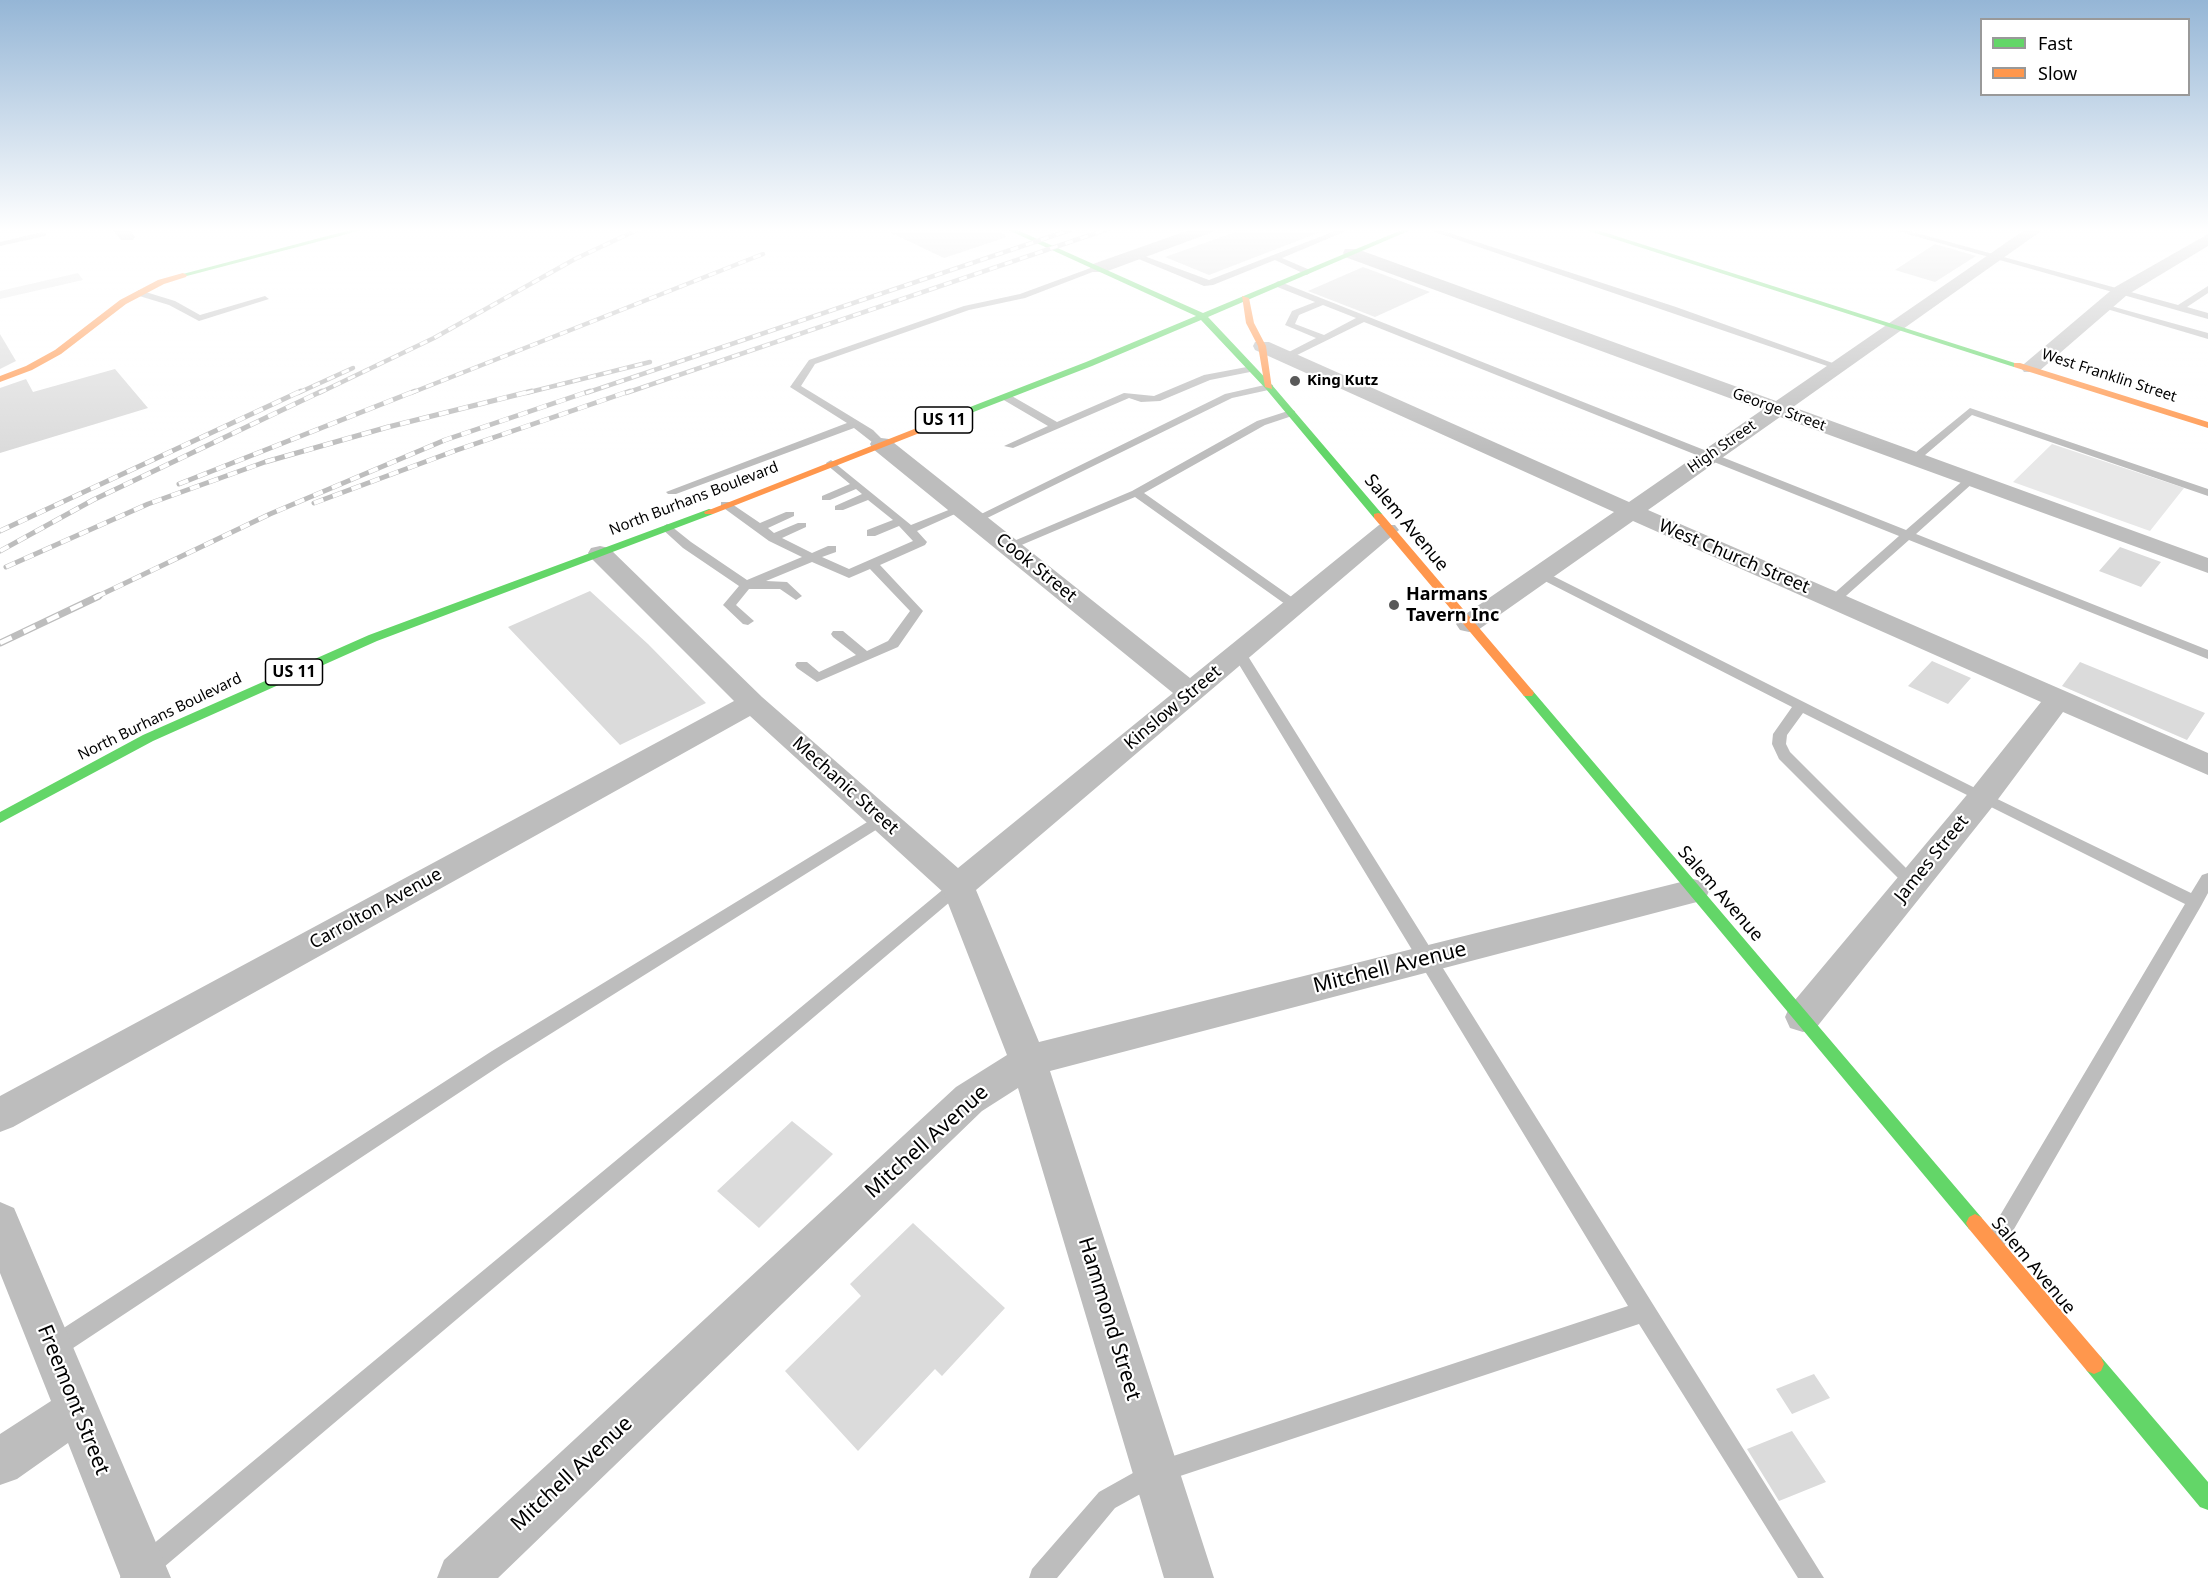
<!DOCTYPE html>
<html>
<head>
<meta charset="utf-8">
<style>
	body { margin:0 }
	#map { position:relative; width:2208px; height:1578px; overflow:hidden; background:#fff; font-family:"Noto Sans",sans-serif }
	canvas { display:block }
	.legend { position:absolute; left:1980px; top:18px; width:210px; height:78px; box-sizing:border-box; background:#fff; border:2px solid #999; margin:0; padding:8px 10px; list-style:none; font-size:18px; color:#000 }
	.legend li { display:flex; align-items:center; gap:12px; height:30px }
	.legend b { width:30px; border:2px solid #999 }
</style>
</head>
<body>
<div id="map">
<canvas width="2208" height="1578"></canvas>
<ul class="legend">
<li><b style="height:8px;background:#63d668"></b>Fast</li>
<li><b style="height:8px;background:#ff974d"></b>Slow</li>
</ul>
</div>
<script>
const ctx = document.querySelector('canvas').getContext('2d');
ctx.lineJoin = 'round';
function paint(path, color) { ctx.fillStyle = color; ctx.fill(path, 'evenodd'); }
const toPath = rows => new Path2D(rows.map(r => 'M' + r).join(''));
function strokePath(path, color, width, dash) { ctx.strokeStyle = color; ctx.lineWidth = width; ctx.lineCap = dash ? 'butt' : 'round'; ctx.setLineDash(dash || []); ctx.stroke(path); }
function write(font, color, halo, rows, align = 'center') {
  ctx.font = font + ' "Noto Sans",sans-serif'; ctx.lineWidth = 4.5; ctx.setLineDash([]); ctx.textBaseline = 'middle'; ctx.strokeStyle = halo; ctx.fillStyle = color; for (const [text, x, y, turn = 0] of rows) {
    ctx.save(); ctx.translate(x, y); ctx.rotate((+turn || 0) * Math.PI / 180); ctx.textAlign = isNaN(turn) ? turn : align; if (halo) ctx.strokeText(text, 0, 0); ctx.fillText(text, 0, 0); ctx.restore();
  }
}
const green = toPath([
	[78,273,83,280,0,299,0,291],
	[2052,444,2184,488,2150,531,2013,482]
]);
const building = toPath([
	[883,229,998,229,1007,237,944,258],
	[1244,229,1322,229,1323,231,1209,275,1165,257],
	[1935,244,1976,256,1935,282,1895,270],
	[1363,267,1430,292,1375,317,1308,291],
	[0,334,16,361,0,369],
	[115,369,148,408,0,453,0,388,26,379,33,392],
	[2120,547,2161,562,2141,587,2099,571],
	[590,591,648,644,706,703,620,745,508,627],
	[1932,661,1971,678,1948,704,1908,686],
	[2080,662,2151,691,2205,713,2187,740,2062,686],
	[792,1121,833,1154,759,1228,717,1191],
	[913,1223,1005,1308,942,1376,935,1369,858,1451,785,1371,861,1296,850,1284],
	[1814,1374,1830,1398,1792,1414,1776,1389],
	[1792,1431,1826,1482,1779,1501,1747,1449]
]);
const lane = toPath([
	[1340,229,1351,229,1282,258,1310,270,1311,272,1307,275,1275,260,1213,285,1204,286,1129,255,1136,253,1209,280,1340,229],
	[1426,229,1437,229,1676,307,1841,366,1833,368,1426,229],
	[1890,229,1902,229,2178,305,2208,286,2208,293,2187,307,2208,313,2208,319,1890,229],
	[42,232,46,234,45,236,0,246,0,242,42,232],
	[1096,266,1103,268,1025,298,969,310,815,364,801,386,873,430,885,442,885,446,877,446,854,428,676,494,668,494,666,492,847,423,790,387,809,360,964,306,1020,294,1096,266],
	[1278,281,1906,530,1966,478,1974,478,1974,482,1916,534,2208,650,2208,659,1909,540,1838,603,1830,603,1830,597,1899,536,1364,322,1289,359,1283,359,1283,355,1316,338,1285,325,1292,311,1315,302,1275,286,1274,284,1278,281],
	[1323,305,1356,318,1324,335,1295,324,1299,315,1323,305],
	[139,290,175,301,200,315,265,296,269,299,199,321,169,305,136,295,135,293,139,290],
	[2100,303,2208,333,2208,339,2100,307,2100,303],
	[1252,366,1255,367,1255,371,1210,380,1160,401,1141,402,1129,398,1013,448,1004,446,1048,426,1002,399,1002,395,1010,395,1057,422,1124,393,1154,396,1204,375,1252,366],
	[1269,384,1273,385,1273,389,1232,398,979,522,971,522,969,520,1225,394,1269,384],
	[1970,408,2208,489,2208,496,1972,415,1918,461,1910,461,1910,457,1970,408],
	[1291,410,1295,411,1295,415,1265,425,1144,493,1300,603,1300,609,1292,609,1135,497,1012,549,1004,549,1002,546,1132,491,1257,421,1291,410],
	[831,460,911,525,956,507,964,507,966,509,917,531,927,542,925,545,880,565,923,611,898,647,817,682,797,668,795,665,797,662,807,662,819,672,856,655,833,637,831,634,833,631,843,631,867,651,888,641,910,611,870,569,849,578,812,562,766,581,787,582,802,596,796,600,780,589,749,589,736,605,754,621,748,625,743,624,723,605,739,586,683,548,661,528,667,524,671,526,691,542,747,580,802,557,769,541,721,506,721,502,729,502,760,523,786,512,794,512,794,516,768,528,774,533,798,523,806,523,806,527,782,538,812,553,828,546,836,546,836,552,822,557,849,569,913,541,899,526,875,536,867,536,867,530,893,520,868,500,843,510,835,510,835,506,862,494,856,489,830,500,822,500,822,496,850,484,827,465,826,463,831,460],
	[1543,571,1987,794,2191,893,2202,875,2208,873,2208,893,2201,906,2003,1248,1996,1251,1989,1248,1986,1241,1989,1234,2185,904,1803,713,1787,735,1786,744,1790,752,1921,883,1919,887,1913,889,1907,887,1779,759,1772,744,1773,734,1792,707,1539,578,1537,575,1543,571],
	[1239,649,1246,653,1824,1578,1798,1578,1639,1324,1162,1482,1115,1508,1057,1578,1029,1578,1032,1569,1099,1492,1149,1464,1628,1306,1232,653,1239,649],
	[882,813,890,819,887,823,504,1063,61,1356,53,1359,45,1356,42,1348,45,1340,492,1051,882,813],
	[958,880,964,882,966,886,964,890,151,1578,120,1578,123,1569,952,882,958,880]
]);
const street = toPath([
	[112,229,129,229,135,237,133,240,121,240,112,229],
	[1192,229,1215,229,1213,232,1105,272,1093,272,1090,268,1093,264,1192,229],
	[2026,229,2044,229,1793,407,2208,558,2208,573,1780,417,1648,510,2208,753,2208,775,2063,712,1993,806,1816,1028,1803,1032,1790,1028,1785,1017,1790,1006,1971,790,2041,702,1633,521,1478,630,1469,632,1460,630,1456,624,1460,618,1614,512,1255,350,1253,346,1255,342,1269,342,1629,502,1762,410,1345,257,1343,253,1345,249,1357,249,1776,401,2026,229],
	[2208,234,2208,246,2127,295,2038,372,2024,372,2021,368,2024,364,2115,287,2208,234],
	[881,438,889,439,1190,678,1379,525,1395,525,1399,530,976,890,1039,1042,1693,879,1705,882,1709,891,1705,900,1693,903,1050,1071,1214,1578,1164,1578,1018,1088,982,1111,498,1578,437,1578,444,1560,956,1087,1007,1055,944,893,750,716,13,1127,0,1132,0,1096,734,701,591,558,588,553,591,548,600,546,609,548,762,697,958,868,1173,693,873,449,870,444,873,439,881,438],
	[0,1202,14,1208,171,1578,121,1578,68,1443,17,1479,0,1485,0,1434,51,1401,0,1273,0,1202]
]);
const fast = toPath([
	[354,229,366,229,183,277,179,275,354,229],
	[1006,229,1015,229,1203,313,1404,229,1413,229,1208,317,1272,385,1382,514,1382,518,1374,518,1266,389,1201,320,1092,366,940,425,934,425,934,421,1086,362,1196,316,1006,229],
	[1583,229,1594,229,2021,365,2014,367,1583,229],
	[709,509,713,510,713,514,377,641,153,741,0,823,0,812,143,735,369,635,709,509],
	[1528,689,1532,690,1981,1217,1984,1223,1981,1229,1975,1232,1969,1229,1524,696,1522,693,1524,690,1528,689],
	[2094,1354,2101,1357,2208,1482,2208,1510,2200,1507,2087,1371,2084,1364,2087,1357,2094,1354]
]);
const slow = toPath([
	[183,273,187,275,186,277,164,284,126,304,61,354,32,370,0,382,0,376,26,366,55,350,120,300,158,280,183,273],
	[1242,296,1249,298,1254,323,1266,346,1272,389,1265,387,1258,346,1246,323,1242,296],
	[2014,363,2020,363,2208,422,2208,428,2014,367,2014,363],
	[937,420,942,423,940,425,713,514,705,514,704,512,937,420],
	[1378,513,1382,514,1532,690,1534,693,1532,696,1524,696,1374,518,1374,514,1378,513],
	[1975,1214,1981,1217,2101,1357,2104,1364,2101,1371,2094,1374,2087,1371,1969,1229,1966,1223,1969,1217,1975,1214]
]);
const railFar2 = toPath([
	[298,393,353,368],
	[319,393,434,338,575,259,639,229],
	[411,393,763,254],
	[526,393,650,362],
	[586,393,1073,229],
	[626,393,1108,229]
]);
const railFar1 = toPath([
	[179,484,415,391],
	[314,503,457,450,630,391],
	[0,531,301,391],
	[0,551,93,500,322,391],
	[6,567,148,504,265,462,388,427,532,391],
	[96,597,270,514,445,440,590,391]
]);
const rail = toPath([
	[0,643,99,596]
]);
const markers = [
	[1295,381,6,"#595959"],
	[1394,605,6,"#595959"]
];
const farStreetnames = [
	["West Franklin Street",2109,376,18],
	["George Street",1779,410,20],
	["High Street",1722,447,-35],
	["North Burhans Boulevard",694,499,-21],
	["North Burhans Boulevard",160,717,-26]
];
const farPoinames = [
	["King Kutz",1307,381]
];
const shields = [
	[944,420,57],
	[294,672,57]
];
const shieldNames = [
	["US 11",944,420],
	["US 11",294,672]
];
const streetNames = [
	["Salem Avenue",1406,523,50],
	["West Church Street",1734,557,23],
	["Cook Street",1036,568,39],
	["Kinslow Street",1173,708,-40],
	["Mechanic Street",845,786,42],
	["James Street",1932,859,-51],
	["Salem Avenue",1720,894,49],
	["Carrolton Avenue",376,909,-29],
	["Salem Avenue",2033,1266,50]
];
const poiNames = [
	["Harmans",1406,595],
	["Tavern Inc",1406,616]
];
const nearStreetnames = [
	["Mitchell Avenue",1390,968,-14],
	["Mitchell Avenue",927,1142,-42],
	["Hammond Street",1109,1319,73],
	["Freemont Street",73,1400,68],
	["Mitchell Avenue",572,1474,-43]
];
paint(green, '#e8e8e8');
paint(building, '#dbdbdb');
paint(lane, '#bdbdbd');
paint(street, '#bdbdbd');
paint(fast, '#63d668');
paint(slow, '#ff974d');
strokePath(railFar2, '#bdbdbd', 4.5);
strokePath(railFar1, '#bdbdbd', 5);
strokePath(rail, '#bdbdbd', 7);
strokePath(railFar2, '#fff', 3, [8]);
strokePath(railFar1, '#fff', 4, [10]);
strokePath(rail, '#fff', 4.5, [13]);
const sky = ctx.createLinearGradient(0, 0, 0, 450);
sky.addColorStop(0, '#95b6d6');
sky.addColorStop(0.51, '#fff');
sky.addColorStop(1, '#ffffff00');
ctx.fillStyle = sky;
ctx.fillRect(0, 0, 2208, 450);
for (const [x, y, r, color] of markers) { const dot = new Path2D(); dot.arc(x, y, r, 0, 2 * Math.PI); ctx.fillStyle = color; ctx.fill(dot); strokePath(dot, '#fff', 2); }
write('15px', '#000', '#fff', farStreetnames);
write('bold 15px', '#000', '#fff', farPoinames, 'left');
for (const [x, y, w] of shields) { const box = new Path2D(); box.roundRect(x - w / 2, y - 13, w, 26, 4.5); ctx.fillStyle = '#fff'; ctx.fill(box); strokePath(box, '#000', 1.5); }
write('bold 16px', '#000', null, shieldNames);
write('18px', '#000', '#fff', streetNames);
write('bold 18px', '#000', '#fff', poiNames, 'left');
write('21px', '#000', '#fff', nearStreetnames);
</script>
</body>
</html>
